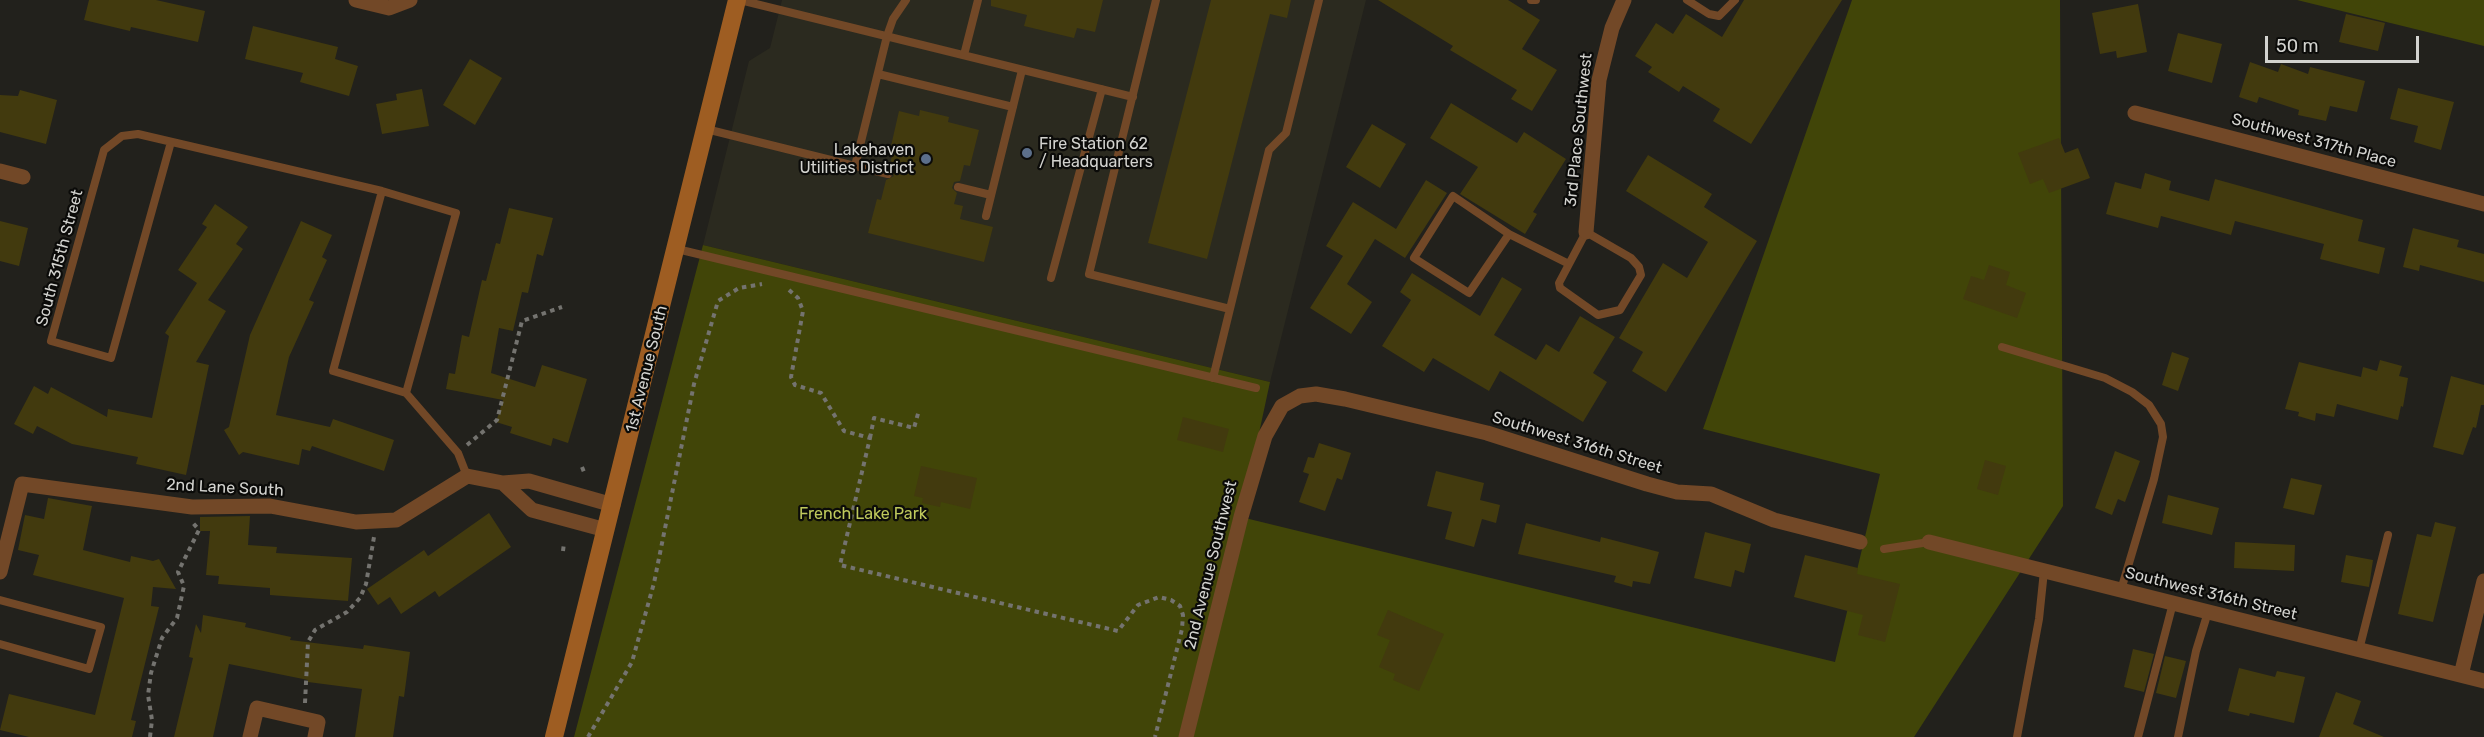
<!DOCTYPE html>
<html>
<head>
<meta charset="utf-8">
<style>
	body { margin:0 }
	#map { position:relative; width:2484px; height:737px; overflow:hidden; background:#22211c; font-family:Rubik,sans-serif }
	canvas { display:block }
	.scale { position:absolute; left:2265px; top:36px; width:154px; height:27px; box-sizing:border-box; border:3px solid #d3d3cf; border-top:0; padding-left:8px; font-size:18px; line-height:21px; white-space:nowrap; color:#d3d3cf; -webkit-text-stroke:4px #0b0b09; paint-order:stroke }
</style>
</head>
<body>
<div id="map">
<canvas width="2484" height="737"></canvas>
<div class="scale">50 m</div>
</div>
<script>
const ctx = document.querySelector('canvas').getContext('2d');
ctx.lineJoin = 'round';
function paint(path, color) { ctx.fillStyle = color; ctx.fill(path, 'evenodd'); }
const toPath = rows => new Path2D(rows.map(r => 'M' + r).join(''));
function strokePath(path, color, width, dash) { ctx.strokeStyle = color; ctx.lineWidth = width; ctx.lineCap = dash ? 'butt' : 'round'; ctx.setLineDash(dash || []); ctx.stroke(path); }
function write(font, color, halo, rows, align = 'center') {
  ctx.font = font + ' Rubik,sans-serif'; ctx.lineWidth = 4.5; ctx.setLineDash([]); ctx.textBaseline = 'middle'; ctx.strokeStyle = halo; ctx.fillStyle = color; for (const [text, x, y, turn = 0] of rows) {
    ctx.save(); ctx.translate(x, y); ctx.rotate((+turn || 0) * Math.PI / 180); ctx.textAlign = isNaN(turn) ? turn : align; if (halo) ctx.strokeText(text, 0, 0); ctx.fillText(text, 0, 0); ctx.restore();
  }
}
const built = toPath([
	[782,0,1366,0,1270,382,703,245,749,61,770,48]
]);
const green = toPath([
	[1852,0,2060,0,2063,506,1914,737,574,737,703,245,1270,382,1241,517,1835,662,1880,474,1703,429],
	[2297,0,2484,0,2484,46]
]);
const building = toPath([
	[89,0,156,0,205,11,198,42,131,27,130,31,84,20],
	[991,0,1103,0,1095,32,1077,28,1074,38,1024,26,1027,15,991,6],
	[1211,0,1291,0,1287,18,1270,14,1207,259,1148,243],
	[1378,0,1508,0,1540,20,1522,49,1557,70,1532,111,1511,99,1517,90,1450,50,1453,46],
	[1744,0,1842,0,1751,144,1713,121,1720,109,1683,86,1679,92,1648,72,1652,67,1635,56,1656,23,1673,34,1686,14,1722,37],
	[2138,4,2147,52,2117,58,2116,51,2100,54,2092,13],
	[2346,14,2385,23,2378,51,2339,42],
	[253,26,338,47,335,59,358,66,349,96,300,82,303,73,245,59],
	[2178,33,2222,44,2212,83,2168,71],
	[470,59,502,78,475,125,443,105],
	[2250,62,2278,72,2281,64,2308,74,2310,67,2365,81,2357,112,2330,106,2326,121,2298,115,2299,110,2259,97,2257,103,2239,97],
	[2398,88,2454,102,2441,150,2414,142,2418,126,2390,119],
	[422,89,429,126,382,134,376,104,397,100,396,94],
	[20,90,57,100,46,144,0,132,0,95,18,96],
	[1451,103,1517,143,1524,132,1566,159,1533,212,1537,214,1525,234,1460,194,1478,167,1430,138],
	[920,110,949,117,948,122,979,130,970,166,964,165,960,181,954,182,952,188,957,193,954,204,963,206,960,219,993,227,984,262,868,233,877,199,881,200,886,180,894,176,889,168,894,147,891,146,899,111,919,116],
	[1372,124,1406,144,1380,188,1346,167],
	[2059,138,2065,153,2078,148,2090,178,2049,193,2043,179,2030,184,2018,153],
	[1648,155,1712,194,1704,207,1757,241,1666,392,1632,371,1643,352,1619,338,1663,263,1687,278,1708,242,1626,191],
	[2145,173,2171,181,2169,190,2209,201,2215,179,2363,220,2358,241,2385,248,2379,274,2320,259,2324,244,2235,221,2231,235,2161,216,2158,228,2106,214,2115,182,2141,189],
	[1426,180,1447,193,1405,258,1375,239,1347,284,1372,302,1351,334,1310,308,1343,256,1326,246,1353,202,1396,229],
	[215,204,248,227,236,244,243,249,208,300,226,311,196,362,209,365,186,475,136,464,138,457,72,444,37,426,33,434,14,424,34,386,48,394,51,387,107,417,108,409,152,418,169,336,165,333,197,283,178,270,207,227,202,224],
	[509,208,553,218,543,256,537,254,528,293,522,292,513,331,499,328,491,373,535,387,542,365,587,379,568,443,553,438,551,446,510,433,512,427,496,422,503,400,446,389,449,373,455,374,462,335,469,337,482,280,486,281,496,243,500,244],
	[0,221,28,228,19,266,0,261],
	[301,221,332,235,322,257,327,260,309,300,314,302,289,357,276,415,330,427,333,419,394,440,384,471,312,446,310,451,302,449,299,465,243,452,239,455,224,430,229,427,250,335],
	[2413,228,2459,240,2457,247,2484,254,2484,282,2420,265,2419,271,2403,267],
	[1989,265,2010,272,2006,285,2026,293,2017,318,1963,299,1971,276,1984,280],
	[1412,273,1480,316,1502,277,1522,289,1494,335,1536,360,1546,344,1559,352,1580,316,1615,337,1593,373,1607,382,1583,422,1500,371,1489,391,1433,358,1424,372,1382,346,1411,300,1400,292],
	[2172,352,2189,358,2178,391,2162,385],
	[2380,360,2402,366,2399,376,2408,378,2403,407,2401,406,2398,420,2337,404,2334,417,2316,413,2315,421,2298,416,2299,412,2285,409,2299,362,2361,377,2363,367,2377,371],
	[2451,376,2484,385,2484,405,2481,405,2476,428,2473,427,2463,455,2433,447],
	[1183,417,1229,429,1223,452,1177,440],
	[1319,443,1351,453,1342,480,1337,478,1325,511,1299,502,1309,474,1303,472,1308,457,1314,458],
	[2115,451,2140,461,2125,502,2118,499,2112,515,2095,508],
	[1985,460,2006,466,1998,495,1977,489],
	[921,466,977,478,970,509,941,502,940,507,922,503,923,498,914,496],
	[1436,471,1484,483,1480,500,1500,505,1496,523,1482,519,1474,547,1445,539,1452,512,1427,506],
	[2291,478,2322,485,2314,515,2283,508],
	[2168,495,2219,508,2212,535,2162,523],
	[48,498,92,506,83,550,130,562,131,556,153,561,159,559,176,589,153,587,151,606,159,607,131,720,136,721,132,737,29,737,0,730,9,694,95,715,124,598,33,575,39,555,18,550,25,515,44,519],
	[489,513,511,547,439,597,435,591,401,614,390,597,378,605,367,589,424,550,428,556],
	[250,516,248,545,277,547,276,553,352,558,348,601,270,595,270,588,218,584,219,576,206,575,210,531,200,531,200,517],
	[2435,522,2456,527,2433,622,2398,614,2417,534,2431,537],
	[1526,523,1600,542,1601,537,1659,552,1650,584,1633,581,1632,587,1614,582,1616,576,1518,554],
	[1705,532,1751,544,1744,573,1735,570,1731,587,1694,578],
	[2235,542,2295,545,2294,571,2234,568],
	[1805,555,1858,568,1857,574,1900,584,1885,642,1858,635,1863,615,1794,597],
	[2346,555,2373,560,2369,587,2341,582],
	[1388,610,1444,634,1419,691,1393,680,1395,674,1379,667,1390,640,1377,635],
	[203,615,246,623,245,627,291,637,290,640,363,649,364,645,410,652,404,697,399,696,393,737,355,737,362,689,308,682,308,680,229,664,213,737,174,737,193,658,189,657,196,624,201,633],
	[2133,649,2154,654,2144,692,2124,687],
	[2165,656,2186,661,2176,698,2156,693],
	[2239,668,2275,677,2277,671,2305,677,2294,723,2250,713,2249,716,2228,711],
	[2336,692,2361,701,2353,724,2384,737,2319,737]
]);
const path = toPath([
	[789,290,798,298,803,311,791,377,795,385,821,393,844,431,870,438,840,565,1118,631,1138,605,1159,597,1171,600,1180,606,1183,615,1182,629,1155,737],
	[870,438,874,418,914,428,919,410],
	[467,445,497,420,522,321,562,307],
	[582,467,584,472],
	[563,551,564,543],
	[305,703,308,642,315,630,347,612,360,598,366,584,374,537],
	[150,737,152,720,148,695,151,673,162,638,177,618,184,586,178,572,199,530,193,523],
	[588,737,632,662,654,583,694,384,718,301,739,288,762,284]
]);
const lane = toPath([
	[740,0,1133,97],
	[1156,0,1089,274,1230,309],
	[1531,0,1536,0],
	[1687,0,1709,14,1719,16,1735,0],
	[964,55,978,0],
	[878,74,1013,107],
	[706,129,855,166,887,36,893,19,906,0],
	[171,142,111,358,51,341,104,150,122,136,138,134,382,191,456,213,406,393],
	[855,166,888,174],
	[958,187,991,195],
	[382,191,333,371,406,393,458,453,467,476],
	[986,216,1022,70],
	[1586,232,1631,258,1639,267,1641,275,1620,310,1598,315,1560,288,1559,283,1586,232],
	[1509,234,1453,196,1414,258,1469,293,1509,234,1569,264],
	[677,249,1256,388],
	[1051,278,1102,89],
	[2002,347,2105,378,2132,392,2149,405,2161,424,2163,437,2154,479,2121,590],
	[1213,378,1269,150,1286,133,1319,0],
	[1884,549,1929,542],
	[0,600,101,627,89,669,0,644],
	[2359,650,2388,535],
	[2017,737,2039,619,2044,571],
	[2138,737,2173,603],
	[2178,737,2196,651,2208,612]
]);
const street = toPath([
	[356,0,389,8,410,0],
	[2135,113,2484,204],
	[0,171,23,177],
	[1586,232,1599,80,1612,28,1624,0],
	[606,530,532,510,503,483,529,481,613,505],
	[1929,542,2484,681],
	[0,572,22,484,192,507,270,506,356,522,396,520,467,476,503,483],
	[2461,675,2484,581],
	[250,737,257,708,318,722,315,737],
	[1186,737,1241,517,1265,436,1282,406,1300,396,1316,394,1345,399,1487,433,1647,484,1677,492,1711,494,1774,520,1860,542]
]);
const secondary = toPath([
	[554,737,737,0]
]);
const markers = [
	[1027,153,6,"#5c6f8a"],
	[926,159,6,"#5c6f8a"]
];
const streetNames = [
	["3rd Place Southwest",1579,130,-84],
	["Southwest 317th Place",2314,141,15],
	["South 315th Street",60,258,-75],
	["1st Avenue South",647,369,-76],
	["Southwest 316th Street",1577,443,17],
	["2nd Lane South",225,488,3],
	["2nd Avenue Southwest",1211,565,-76],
	["Southwest 316th Street",2211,594,14]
];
const poiNames = [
	["Fire Station 62",1039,144],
	["/ Headquarters",1039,162],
	["Lakehaven",914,150,"right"],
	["Utilities District",914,168,"right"]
];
const parkNames = [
	["French Lake Park",863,514]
];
paint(built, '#2b2a1f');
paint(green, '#414508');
paint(building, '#423a0e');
strokePath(path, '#74736f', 4, [4.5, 4.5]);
strokePath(lane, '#724827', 8);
strokePath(street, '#724827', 15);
strokePath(secondary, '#9e5d22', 18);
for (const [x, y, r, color] of markers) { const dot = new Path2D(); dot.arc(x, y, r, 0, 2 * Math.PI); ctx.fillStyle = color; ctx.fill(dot); strokePath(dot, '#0b0b09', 2); }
write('16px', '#d3d3cf', '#0b0b09', streetNames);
write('16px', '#d3d3cf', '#0b0b09', poiNames, 'left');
write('16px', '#bfc95c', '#0b0b09', parkNames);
</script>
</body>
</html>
